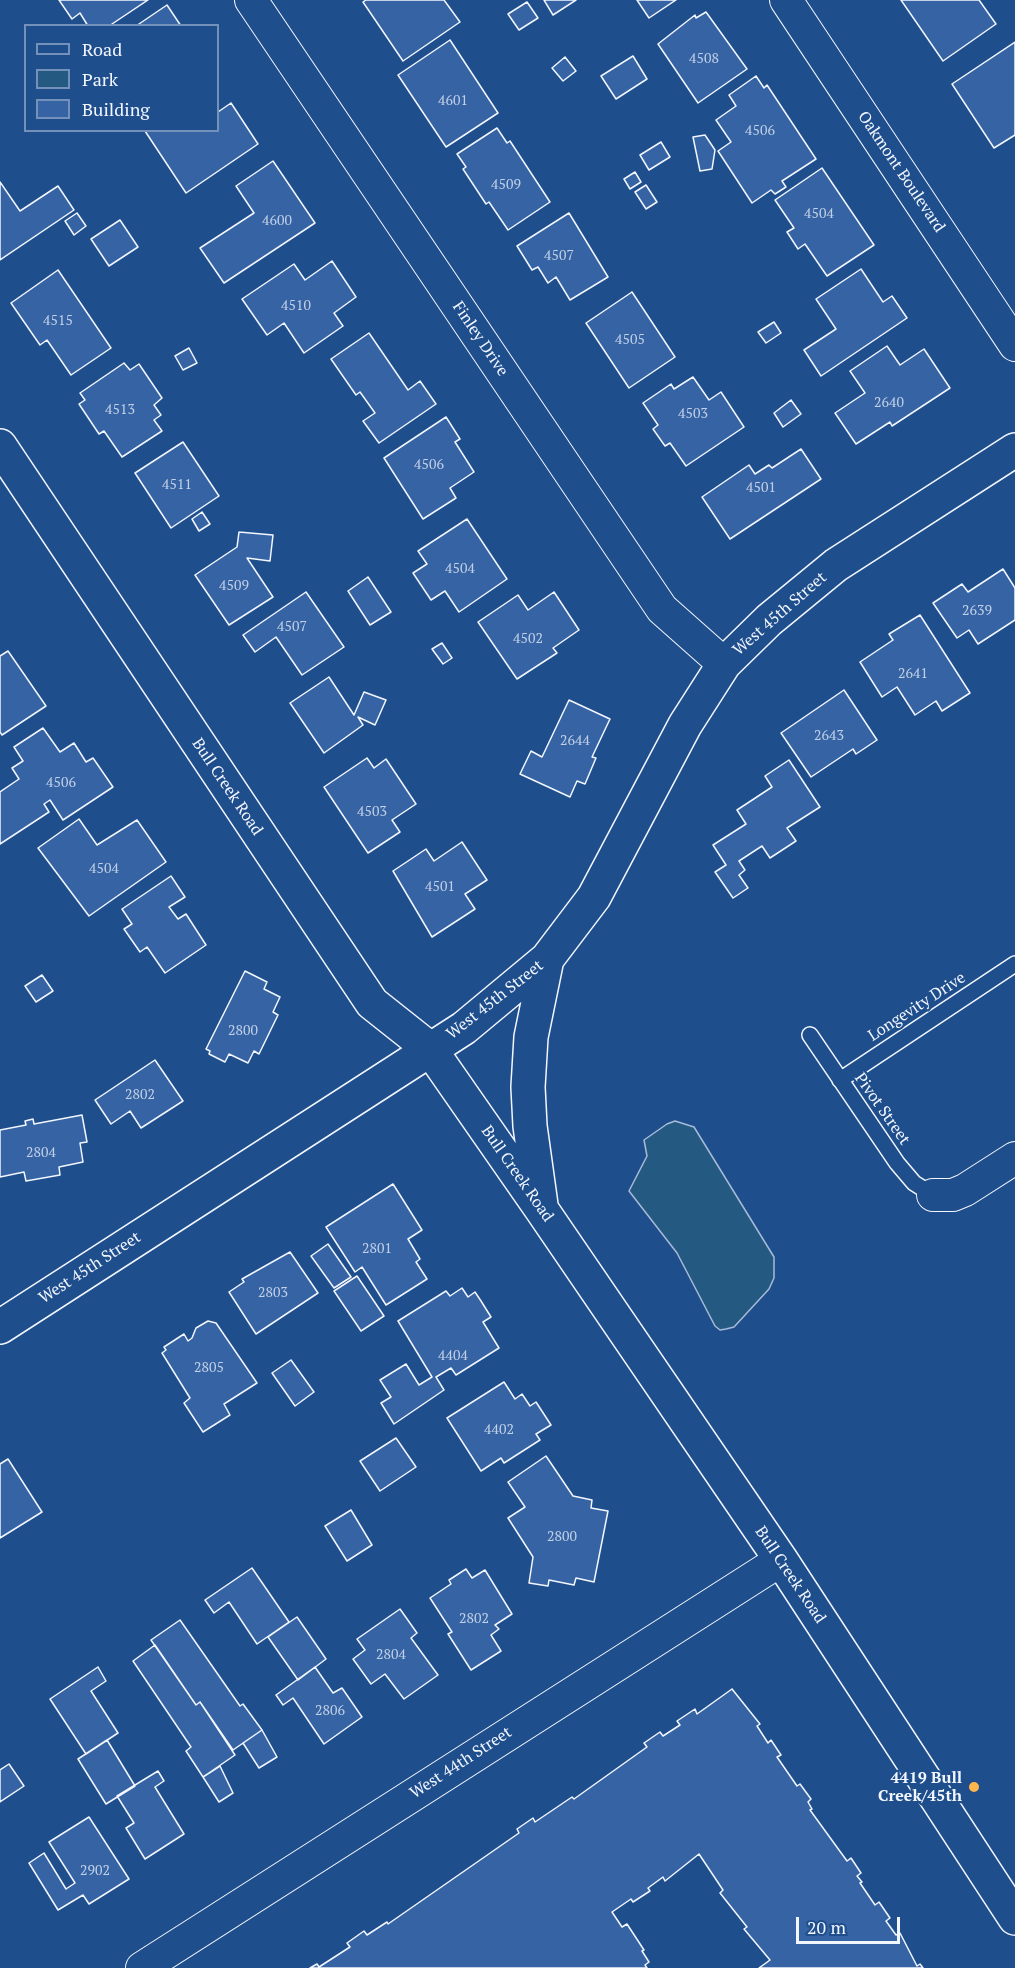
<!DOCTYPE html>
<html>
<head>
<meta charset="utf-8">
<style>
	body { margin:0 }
	#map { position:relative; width:1015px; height:1968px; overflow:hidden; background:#1f4e8c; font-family:"PT Serif",serif }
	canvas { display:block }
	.legend { position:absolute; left:24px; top:24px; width:195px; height:108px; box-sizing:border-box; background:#1f4e8c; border:2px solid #7391ba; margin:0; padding:8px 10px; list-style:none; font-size:18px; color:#f2f6ff }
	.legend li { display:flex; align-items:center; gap:12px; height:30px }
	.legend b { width:30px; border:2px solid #7391ba }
	.scale { position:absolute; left:796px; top:1917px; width:104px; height:27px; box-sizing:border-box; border:3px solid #f2f6ff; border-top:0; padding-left:8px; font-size:18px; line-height:21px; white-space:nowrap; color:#f2f6ff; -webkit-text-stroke:4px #1f4e8c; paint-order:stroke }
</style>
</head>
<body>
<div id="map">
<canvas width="1015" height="1968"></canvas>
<ul class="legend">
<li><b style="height:8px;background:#1f4e8c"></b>Road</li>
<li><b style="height:16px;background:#245a82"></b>Park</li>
<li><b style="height:16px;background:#3563a3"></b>Building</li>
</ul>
<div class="scale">20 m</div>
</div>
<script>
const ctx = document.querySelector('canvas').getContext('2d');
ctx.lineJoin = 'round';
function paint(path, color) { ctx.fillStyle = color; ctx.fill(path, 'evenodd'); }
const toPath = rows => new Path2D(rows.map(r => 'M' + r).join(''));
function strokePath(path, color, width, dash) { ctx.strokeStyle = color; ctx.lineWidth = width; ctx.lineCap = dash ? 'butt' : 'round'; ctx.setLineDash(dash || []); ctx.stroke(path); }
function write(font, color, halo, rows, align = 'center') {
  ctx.font = font + ' "PT Serif",serif'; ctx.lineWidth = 4.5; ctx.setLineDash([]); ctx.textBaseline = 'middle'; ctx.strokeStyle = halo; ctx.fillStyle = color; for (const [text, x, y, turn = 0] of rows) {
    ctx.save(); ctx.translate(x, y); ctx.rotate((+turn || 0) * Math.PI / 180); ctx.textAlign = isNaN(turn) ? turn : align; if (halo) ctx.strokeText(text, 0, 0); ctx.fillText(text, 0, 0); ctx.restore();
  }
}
const green = toPath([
	[675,1121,694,1127,774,1257,774,1278,769,1289,734,1327,726,1329,720,1330,715,1326,677,1253,629,1191,647,1156,644,1140,667,1124,675,1121]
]);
const building = toPath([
	[59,0,148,0,109,26,88,26,80,13,72,19,59,0],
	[366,0,444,0,460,22,403,61,363,2,366,0],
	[544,0,576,0,553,15,544,0],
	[637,0,676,0,649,18,637,0],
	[901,0,979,0,996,24,943,61,901,0],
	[527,2,538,18,519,30,508,14,527,2],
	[167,5,181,26,136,26,167,5],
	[706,12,747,69,698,103,658,44,695,15,696,18,706,12],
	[450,40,498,113,446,147,398,75,450,40],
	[1015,42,1015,135,994,148,952,84,1015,42],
	[633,56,647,79,616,99,601,76,633,56],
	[565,57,576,71,563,81,552,68,565,57],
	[756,76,764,88,767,85,816,159,782,181,786,187,775,194,771,190,752,203,718,151,731,142,716,120,736,106,729,95,756,76],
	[231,103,258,144,186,193,145,131,218,130,218,112,231,103],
	[497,128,507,143,510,141,550,202,508,230,489,202,486,204,463,169,466,167,457,154,497,128],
	[705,135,715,150,712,169,700,171,693,137,705,135],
	[661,142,670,157,649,170,640,155,661,142],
	[273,161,315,223,224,283,200,248,254,213,236,186,273,161],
	[822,168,874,245,827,276,805,244,798,249,787,232,794,228,775,200,822,168],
	[635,172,641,182,630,189,624,179,635,172],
	[0,182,20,211,58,186,74,210,0,260,0,182],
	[646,185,657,202,646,209,635,192,646,185],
	[77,213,86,226,74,235,65,221,77,213],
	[569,213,608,277,570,300,556,277,548,283,538,267,532,270,517,246,569,213],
	[120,220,138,247,109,266,91,239,120,220],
	[332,261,356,297,334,313,343,326,304,353,284,323,267,335,242,299,294,264,305,280,332,261],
	[861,269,883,302,892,296,907,318,821,376,804,350,836,329,816,299,861,269],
	[58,270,111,348,71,375,47,340,40,345,11,303,58,270],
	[632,292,675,357,629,388,586,323,632,292],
	[774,322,781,333,766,343,758,332,774,322],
	[369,333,408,390,420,381,436,404,379,443,363,421,375,413,360,392,356,395,331,359,369,333],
	[887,346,900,365,924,349,950,388,892,426,890,422,856,444,835,413,865,393,850,371,887,346],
	[189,348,197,363,183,370,175,356,189,348],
	[124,363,130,370,139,364,162,398,154,405,161,415,154,420,162,431,122,457,104,431,99,434,79,404,85,400,80,393,124,363],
	[693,377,709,400,721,392,744,427,686,466,670,443,665,446,653,429,658,425,643,403,671,384,674,389,693,377],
	[791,400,801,414,783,427,774,413,791,400],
	[446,417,460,439,455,442,474,472,450,488,456,498,423,519,384,458,446,417],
	[183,442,219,496,171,528,135,473,183,442],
	[801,449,821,479,730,539,702,497,749,465,755,474,769,465,772,468,801,449],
	[202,512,210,524,199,531,192,519,202,512],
	[467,519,507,579,459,612,445,591,431,600,413,573,427,564,418,551,467,519],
	[239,532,273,535,270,561,247,558,273,597,229,625,195,575,237,547,239,532],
	[1003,569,1015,588,1015,620,978,644,969,630,957,638,933,603,962,584,968,592,1003,569],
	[368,577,391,612,370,625,348,591,368,577],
	[306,592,344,647,302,675,276,637,255,652,243,635,306,592],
	[554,592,579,630,553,648,557,653,517,679,478,622,518,595,528,610,554,592],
	[920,615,970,693,942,711,936,701,915,715,897,687,882,697,860,662,893,640,889,634,920,615],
	[442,643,452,658,443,664,432,649,442,643],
	[8,651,46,706,2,735,0,732,0,656,8,651],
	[329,677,354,715,364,692,386,700,375,725,358,717,363,725,324,753,290,703,329,677],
	[844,690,877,740,856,754,853,749,811,777,781,733,844,690],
	[569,700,610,719,592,757,596,758,585,784,577,781,570,797,520,774,531,751,542,757,569,700],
	[43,728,60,752,74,743,86,762,93,758,113,787,63,820,50,800,44,804,49,812,0,844,0,792,19,779,12,768,23,761,14,747,43,728],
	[367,758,374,768,386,759,416,804,392,820,400,832,368,853,324,787,367,758],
	[789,760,820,807,787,828,796,841,770,858,762,846,739,861,745,870,739,875,748,888,733,898,715,872,726,865,713,845,746,824,737,810,772,787,765,776,789,760],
	[79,819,97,845,137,820,166,862,89,916,38,848,79,819],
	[462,842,487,880,465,894,475,909,432,937,393,871,426,849,434,861,462,842],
	[171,876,185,897,169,907,178,919,186,914,206,945,165,973,147,947,140,952,124,929,132,924,122,909,171,876],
	[245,971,267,982,264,989,280,997,273,1012,278,1015,259,1054,254,1051,248,1063,229,1054,225,1062,209,1054,210,1051,206,1049,245,971],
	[42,975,53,991,36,1002,25,986,42,975],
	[155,1060,183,1101,141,1128,130,1111,111,1124,95,1100,155,1060],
	[82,1115,87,1142,80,1143,83,1162,59,1167,60,1175,26,1181,24,1172,0,1177,0,1130,26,1125,25,1121,33,1119,34,1124,82,1115],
	[393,1184,422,1230,408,1239,420,1259,416,1262,427,1279,386,1305,362,1267,355,1272,326,1227,393,1184],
	[328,1244,351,1277,334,1288,311,1256,328,1244],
	[290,1252,318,1293,256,1334,229,1292,244,1282,242,1279,290,1252],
	[357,1276,384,1316,361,1331,334,1291,357,1276],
	[462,1288,468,1297,475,1292,481,1301,491,1317,483,1322,499,1348,456,1375,451,1368,436,1377,444,1390,394,1424,381,1403,391,1397,380,1380,406,1364,419,1385,432,1377,398,1321,446,1291,450,1296,462,1288],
	[208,1321,216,1323,257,1383,224,1404,230,1415,203,1432,184,1403,190,1398,162,1353,166,1350,164,1347,184,1334,188,1341,192,1338,196,1328,208,1321],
	[291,1360,314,1392,295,1406,272,1373,291,1360],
	[504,1382,515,1399,522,1394,530,1406,536,1402,551,1425,536,1434,540,1440,504,1463,501,1458,481,1471,447,1418,504,1382],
	[396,1438,416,1467,380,1491,360,1461,396,1438],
	[546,1456,573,1496,592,1500,591,1508,608,1511,594,1582,576,1578,574,1585,549,1580,548,1586,529,1583,533,1557,508,1518,525,1507,508,1482,546,1456],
	[8,1459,42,1512,0,1538,0,1464,8,1459],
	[351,1510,372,1545,347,1561,325,1526,351,1510],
	[252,1568,289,1622,257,1644,229,1602,214,1613,205,1600,252,1568],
	[466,1569,472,1578,485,1570,512,1614,495,1625,499,1629,491,1635,501,1651,471,1670,448,1634,452,1632,430,1598,451,1584,449,1580,466,1569],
	[400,1609,417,1633,411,1638,438,1675,404,1699,385,1674,371,1684,353,1659,365,1650,357,1639,400,1609],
	[297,1617,326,1659,298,1680,268,1637,297,1617],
	[180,1620,240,1706,243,1704,262,1730,233,1750,200,1702,196,1705,151,1640,180,1620],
	[155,1645,196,1705,200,1702,235,1755,203,1777,186,1751,191,1747,133,1661,155,1645],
	[98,1667,106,1681,91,1691,118,1733,86,1754,50,1699,98,1667],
	[315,1667,333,1693,342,1688,362,1717,324,1744,293,1698,283,1705,276,1695,315,1667],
	[732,1689,760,1724,757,1726,768,1743,771,1740,781,1755,777,1757,797,1786,800,1784,811,1799,808,1802,812,1809,810,1810,847,1861,851,1858,861,1873,857,1876,862,1882,860,1883,875,1905,879,1902,890,1918,886,1921,896,1935,900,1933,917,1966,920,1964,923,1968,759,1968,770,1960,744,1929,747,1927,720,1893,723,1890,699,1854,665,1881,663,1877,648,1888,650,1891,633,1902,631,1899,612,1912,622,1927,627,1924,644,1950,642,1951,649,1962,645,1965,647,1968,310,1968,317,1964,319,1967,350,1947,347,1943,364,1931,367,1935,387,1922,388,1924,519,1833,517,1829,533,1818,535,1822,572,1797,574,1799,647,1747,644,1743,660,1732,663,1736,680,1725,677,1721,695,1709,697,1714,732,1689],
	[262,1730,277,1757,259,1768,243,1743,262,1730],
	[107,1740,135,1786,106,1804,78,1759,107,1740],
	[9,1764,24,1786,0,1802,0,1770,9,1764],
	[220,1766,233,1793,219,1802,203,1777,220,1766],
	[158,1771,164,1781,155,1787,184,1834,145,1859,126,1828,134,1823,117,1796,158,1771],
	[89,1817,129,1879,89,1904,83,1895,58,1910,29,1863,44,1853,66,1889,75,1883,49,1842,89,1817]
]);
const lane = toPath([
	[810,1035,897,1163,914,1183,933,1195],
	[840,1080,1015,964]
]);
const street = toPath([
	[251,0,662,609,724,664],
	[786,0,1015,345],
	[933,1195,953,1195,965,1190,1015,1158],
	[142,1968,781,1560]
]);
const secondary = toPath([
	[0,446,372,1003,430,1049,542,1210,781,1560,1015,1918],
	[541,1205,530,1126,528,1087,531,1037,547,959],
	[0,1327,464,1028,547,959,594,897,685,725,724,664,769,620,836,565,1015,450]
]);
const markers = [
	[974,1787,6,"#ffb74d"]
];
const numberNames = [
	["4508",704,59],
	["4601",453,101],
	["4506",760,131],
	["4509",506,185],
	["4504",819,214],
	["4600",277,221],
	["4507",559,256],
	["4510",296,306],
	["4515",58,321],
	["4505",630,340],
	["2640",889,403],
	["4513",120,410],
	["4503",693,414],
	["4506",429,465],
	["4511",177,485],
	["4501",761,488],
	["4504",460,569],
	["4509",234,586],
	["2639",977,611],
	["4507",292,627],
	["4502",528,639],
	["2641",913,674],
	["2643",829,736],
	["2644",575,741],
	["4506",61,783],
	["4503",372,812],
	["4504",104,869],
	["4501",440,887],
	["2800",243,1031],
	["2802",140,1095],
	["2804",41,1153],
	["2801",377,1249],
	["2803",273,1293],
	["4404",453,1356],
	["2805",209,1368],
	["4402",499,1430],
	["2800",562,1537],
	["2802",474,1619],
	["2804",391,1655],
	["2806",330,1711],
	["2902",95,1871]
];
const streetNames = [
	["Oakmont Boulevard",901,172,56],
	["Finley Drive",480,339,56],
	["West 45th Street",780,614,-41],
	["Bull Creek Road",227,787,56],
	["West 45th Street",495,1000,-38],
	["Longevity Drive",917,1007,-33],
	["Pivot Street",882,1109,55],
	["Bull Creek Road",517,1174,55],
	["West 45th Street",90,1268,-33],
	["Bull Creek Road",790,1575,56],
	["West 44th Street",461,1763,-33]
];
const poiNames = [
	["4419 Bull",962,1778],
	["Creek/45th",962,1796]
];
paint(green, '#245a82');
strokePath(green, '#a8bbd7', 1.5);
paint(building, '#3563a3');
strokePath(building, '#f2f6ff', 1.5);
strokePath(lane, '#f2f6ff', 18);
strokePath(street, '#f2f6ff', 34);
strokePath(secondary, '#f2f6ff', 36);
strokePath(lane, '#1f4e8c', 15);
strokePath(street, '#1f4e8c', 32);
strokePath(secondary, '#1f4e8c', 33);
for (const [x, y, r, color] of markers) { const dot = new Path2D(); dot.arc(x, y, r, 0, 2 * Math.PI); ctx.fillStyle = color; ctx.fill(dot); strokePath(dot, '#1f4e8c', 2); }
write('14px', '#c3d1e8', null, numberNames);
write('16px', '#f2f6ff', '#1f4e8c', streetNames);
write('bold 16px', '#f2f6ff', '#1f4e8c', poiNames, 'right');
</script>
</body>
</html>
